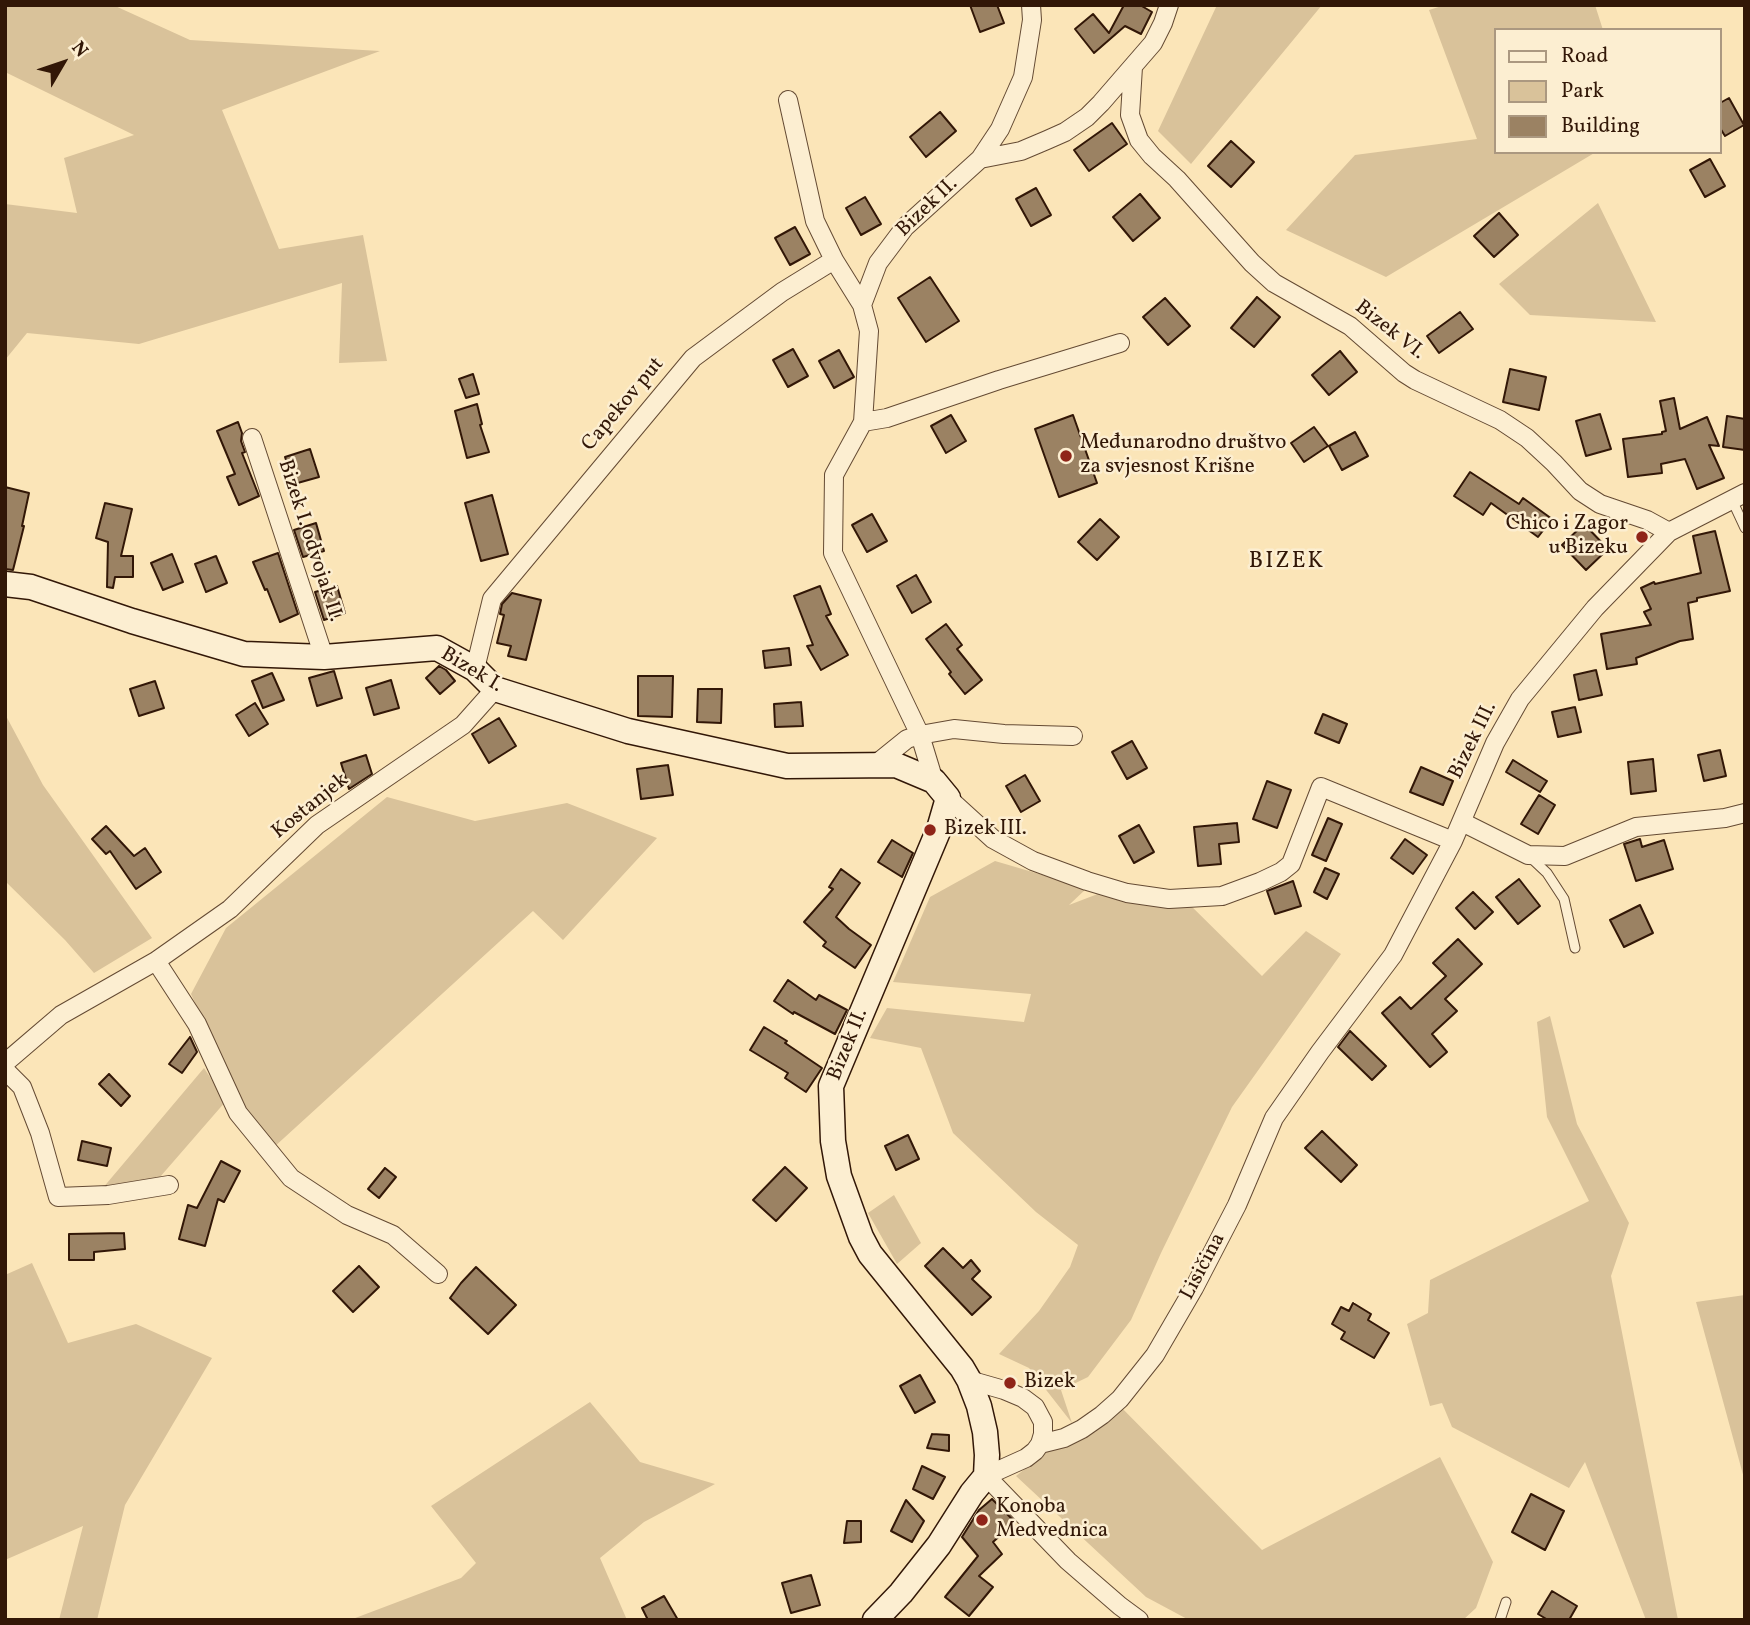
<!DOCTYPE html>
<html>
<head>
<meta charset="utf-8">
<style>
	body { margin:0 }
	#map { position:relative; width:1750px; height:1625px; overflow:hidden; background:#fbe5b8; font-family:Vollkorn,serif }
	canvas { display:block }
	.frame { position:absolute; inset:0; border:7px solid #321707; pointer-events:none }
	.legend { position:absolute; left:1494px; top:28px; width:228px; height:126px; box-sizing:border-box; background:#fceed1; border:2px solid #ab9880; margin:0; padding:9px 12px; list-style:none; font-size:21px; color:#321707 }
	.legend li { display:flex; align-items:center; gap:14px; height:35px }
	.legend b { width:35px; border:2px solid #ab9880 }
	.north { position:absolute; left:28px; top:28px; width:70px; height:70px; -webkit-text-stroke:5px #fceed1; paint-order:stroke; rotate:51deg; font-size:19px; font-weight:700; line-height:28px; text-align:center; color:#321707 }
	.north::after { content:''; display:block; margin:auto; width:24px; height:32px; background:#321707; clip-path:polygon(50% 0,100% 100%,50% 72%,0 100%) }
</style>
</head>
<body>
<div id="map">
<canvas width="1750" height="1625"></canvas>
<div class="frame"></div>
<ul class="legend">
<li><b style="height:9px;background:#fceed1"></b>Road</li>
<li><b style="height:19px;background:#d9c29a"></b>Park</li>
<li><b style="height:19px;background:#9b8263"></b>Building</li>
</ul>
<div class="north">N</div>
</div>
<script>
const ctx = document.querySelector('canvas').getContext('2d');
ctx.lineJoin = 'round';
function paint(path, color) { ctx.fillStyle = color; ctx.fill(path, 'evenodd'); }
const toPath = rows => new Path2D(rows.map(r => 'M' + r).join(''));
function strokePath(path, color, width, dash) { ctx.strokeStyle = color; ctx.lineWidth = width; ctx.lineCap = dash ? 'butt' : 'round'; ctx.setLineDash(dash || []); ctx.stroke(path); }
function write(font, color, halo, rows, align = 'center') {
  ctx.font = font + ' Vollkorn,serif'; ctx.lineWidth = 5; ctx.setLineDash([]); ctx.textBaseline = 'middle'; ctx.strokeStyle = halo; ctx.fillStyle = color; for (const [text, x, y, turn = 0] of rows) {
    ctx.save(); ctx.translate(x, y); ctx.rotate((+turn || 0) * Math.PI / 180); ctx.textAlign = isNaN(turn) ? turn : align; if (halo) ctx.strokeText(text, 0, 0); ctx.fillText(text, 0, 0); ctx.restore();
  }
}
const green = toPath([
	[5,5,113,5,190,40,380,51,222,110,279,249,363,235,387,361,339,363,342,283,139,344,27,333,5,360,5,204,77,213,64,158,134,135,5,72],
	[1217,5,1322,5,1191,164,1158,131],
	[1445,5,1595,5,1603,30,1496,30,1496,152,1596,152,1386,277,1286,230,1355,155,1477,139,1429,10],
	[1598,203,1656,322,1530,315,1499,284],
	[5,714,43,785,152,938,94,973,65,940,5,881],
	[387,797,475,821,567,803,657,838,563,940,533,911,273,1148,241,1105,191,994,226,928],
	[995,861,1087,888,1069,905,1116,887,1182,897,1262,976,1306,931,1341,954,1232,1107,1161,1253,1131,1320,1088,1377,1061,1390,1072,1423,1029,1368,999,1354,1039,1311,1070,1267,1078,1245,1036,1212,953,1133,921,1048,870,1038,887,1008,1024,1022,1031,994,893,982,930,897],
	[1550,1016,1577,1124,1629,1223,1611,1276,1678,1620,1646,1620,1585,1462,1569,1488,1452,1427,1442,1403,1430,1406,1407,1324,1428,1313,1430,1280,1589,1201,1547,1117,1537,1022],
	[204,1068,226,1101,160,1177,102,1189],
	[894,1195,921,1243,897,1264,868,1213],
	[32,1263,68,1343,136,1324,212,1358,125,1505,97,1620,59,1620,83,1526,5,1560,5,1275],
	[1745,1295,1745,1482,1696,1302],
	[1113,1399,1262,1550,1440,1457,1493,1562,1476,1608,1463,1620,1189,1620,1146,1597,1016,1476],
	[590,1402,640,1462,715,1484,644,1522,600,1558,627,1620,350,1620,461,1578,476,1563,431,1506]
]);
const building = toPath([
	[970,5,997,5,1004,23,980,32,970,5],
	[1124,5,1140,5,1152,12,1141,34,1125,26,1094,53,1075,29,1093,14,1109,33,1124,5],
	[1729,98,1744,125,1725,136,1720,128,1720,103,1729,98],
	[940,112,956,131,926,157,910,137,940,112],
	[1112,123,1127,144,1089,171,1074,150,1112,123],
	[1231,141,1254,162,1231,187,1208,166,1231,141],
	[1710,159,1725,186,1705,197,1690,170,1710,159],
	[1036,188,1051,215,1031,226,1016,199,1036,188],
	[1140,194,1160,218,1133,241,1113,217,1140,194],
	[865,197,881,224,861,235,846,208,865,197],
	[1499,213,1518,235,1494,257,1474,236,1499,213],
	[795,227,810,254,790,265,775,238,795,227],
	[930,277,959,321,926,342,898,298,930,277],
	[1257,297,1280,317,1254,347,1231,328,1257,297],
	[1165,298,1190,326,1168,345,1143,317,1165,298],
	[1460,312,1473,329,1439,353,1427,336,1460,312],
	[793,349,808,376,788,387,773,360,793,349],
	[839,350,854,377,834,388,819,361,839,350],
	[1340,351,1357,372,1329,395,1312,375,1340,351],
	[1510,369,1546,377,1539,410,1503,402,1510,369],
	[473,374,479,394,466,398,459,379,473,374],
	[1674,398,1680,429,1707,417,1719,446,1709,445,1724,478,1697,489,1685,459,1661,464,1662,473,1628,477,1623,439,1662,434,1662,432,1666,431,1660,401,1674,398],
	[477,404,482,424,480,425,489,452,467,458,455,411,477,404],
	[1600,414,1611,449,1586,456,1576,421,1600,414],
	[951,415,966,441,946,453,931,426,951,415],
	[1073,415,1097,483,1059,497,1035,429,1073,415],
	[1727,416,1745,419,1745,450,1723,447,1727,416],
	[238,422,242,433,241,441,245,452,242,453,259,496,239,505,227,477,235,474,217,431,238,422],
	[1314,427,1328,446,1304,462,1291,443,1314,427],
	[1355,432,1368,456,1342,470,1329,446,1355,432],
	[310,449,319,477,294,484,285,457,310,449],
	[1470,472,1519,504,1523,498,1552,519,1538,537,1491,503,1483,515,1454,496,1470,472],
	[5,487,29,493,22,526,24,526,13,570,5,569,5,487],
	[492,495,508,554,481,561,465,503,492,495],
	[105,503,132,509,121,556,133,556,133,577,115,577,113,588,107,587,108,542,96,538,105,503],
	[872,514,887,541,867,552,852,525,872,514],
	[1100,519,1119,537,1097,560,1078,542,1100,519],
	[316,523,324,551,303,557,294,530,316,523],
	[1584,524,1608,549,1586,570,1562,545,1584,524],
	[1715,531,1730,591,1697,598,1697,601,1688,603,1693,639,1680,641,1636,658,1637,664,1607,669,1601,634,1651,625,1644,612,1651,609,1641,588,1654,582,1655,584,1701,573,1693,536,1715,531],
	[278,553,298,614,280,622,267,589,265,590,253,562,278,553],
	[172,554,183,582,163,590,151,563,172,554],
	[216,556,227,583,206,592,195,564,216,556],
	[916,575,931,602,912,613,897,586,916,575],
	[337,586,345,613,324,620,315,592,337,586],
	[820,586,831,614,826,616,848,655,821,670,807,646,813,645,794,596,820,586],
	[512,593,541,600,526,660,508,656,511,646,497,643,504,615,500,614,502,604,512,593],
	[946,624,962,645,957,649,982,680,965,694,949,674,951,672,926,639,946,624],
	[789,648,791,665,765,668,763,651,789,648],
	[439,666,446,670,455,681,440,694,426,678,439,666],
	[1596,670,1602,695,1579,700,1574,675,1596,670],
	[334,671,342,698,317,706,309,678,334,671],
	[272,673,284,700,263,708,252,681,272,673],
	[638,676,673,676,672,717,638,716,638,676],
	[391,680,399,708,374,715,366,688,391,680],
	[155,681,164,708,139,716,130,689,155,681],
	[698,689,722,689,721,723,697,722,698,689],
	[801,702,803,726,775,727,774,704,801,702],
	[255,703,268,724,249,736,236,715,255,703],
	[1575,707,1581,732,1558,737,1552,712,1575,707],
	[1323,714,1347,724,1339,743,1315,733,1323,714],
	[499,718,516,746,489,763,472,734,499,718],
	[1132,741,1147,768,1127,779,1112,752,1132,741],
	[1720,750,1726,776,1704,781,1698,755,1720,750],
	[366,755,372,774,349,789,341,763,366,755],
	[1653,759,1656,791,1631,794,1628,762,1653,759],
	[1513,760,1547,781,1540,792,1506,772,1513,760],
	[668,765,673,795,641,799,637,769,668,765],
	[1421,767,1453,781,1443,805,1410,792,1421,767],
	[1025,775,1040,801,1021,812,1006,786,1025,775],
	[1267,781,1291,790,1277,828,1253,819,1267,781],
	[1539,795,1555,805,1538,834,1521,824,1539,795],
	[1328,818,1342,824,1326,861,1312,855,1328,818],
	[1237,823,1239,842,1219,844,1221,864,1198,866,1194,827,1237,823],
	[1139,825,1154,852,1134,863,1119,836,1139,825],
	[106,826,134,856,145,848,161,872,136,889,110,851,106,854,92,839,106,826],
	[1405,839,1427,855,1413,874,1391,858,1405,839],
	[1640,839,1642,847,1664,840,1673,869,1636,881,1624,844,1640,839],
	[892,840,913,853,902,877,878,862,892,840],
	[1325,868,1339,874,1327,899,1314,892,1325,868],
	[841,869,860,883,836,917,849,929,871,945,855,968,823,946,826,942,804,922,833,889,829,887,841,869],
	[1519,879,1540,906,1518,924,1496,897,1519,879],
	[1293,881,1301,906,1275,914,1267,891,1293,881],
	[1473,892,1493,912,1475,929,1456,908,1473,892],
	[1640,905,1653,933,1624,947,1610,920,1640,905],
	[1458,939,1482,964,1445,999,1457,1011,1432,1034,1447,1052,1430,1067,1382,1013,1400,997,1411,1009,1446,976,1433,963,1458,939],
	[788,980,816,1000,819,995,847,1010,835,1034,794,1012,793,1014,774,1001,788,980],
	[764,1027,787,1041,785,1043,822,1068,806,1092,785,1078,788,1073,750,1050,764,1027],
	[1350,1031,1386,1066,1372,1080,1338,1047,1350,1031],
	[190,1037,197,1052,182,1073,169,1064,190,1037],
	[109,1074,130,1096,121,1106,99,1084,109,1074],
	[1322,1131,1357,1165,1341,1182,1305,1148,1322,1131],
	[908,1135,919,1159,896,1170,885,1146,908,1135],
	[82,1141,111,1148,107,1166,78,1160,82,1141],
	[221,1161,240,1171,224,1202,218,1199,205,1246,179,1239,188,1205,197,1208,221,1161],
	[785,1167,807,1188,776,1221,753,1200,785,1167],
	[385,1168,396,1177,379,1198,368,1189,385,1168],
	[124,1233,125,1249,94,1252,94,1260,69,1260,69,1234,124,1233],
	[943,1248,963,1268,971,1260,980,1271,972,1279,991,1297,972,1315,925,1266,943,1248],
	[359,1266,379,1287,353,1312,333,1291,359,1266],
	[476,1267,516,1305,488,1334,450,1298,461,1283,476,1267],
	[1353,1303,1371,1314,1368,1320,1389,1333,1374,1358,1341,1339,1345,1332,1332,1324,1341,1307,1349,1311,1353,1303],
	[920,1375,935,1402,915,1413,900,1386,920,1375],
	[932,1434,949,1435,949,1451,927,1448,932,1434],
	[922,1466,945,1477,933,1499,913,1489,922,1466],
	[1531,1494,1564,1511,1545,1550,1512,1532,1531,1494],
	[992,1499,1015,1522,993,1542,1002,1554,979,1576,993,1587,969,1616,945,1597,978,1556,962,1537,979,1510,992,1499],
	[906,1500,924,1521,912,1542,891,1531,906,1500],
	[847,1521,861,1521,861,1542,844,1543,847,1521],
	[811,1575,820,1605,791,1613,782,1583,811,1575],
	[1552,1591,1577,1606,1569,1620,1548,1620,1538,1614,1552,1591],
	[664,1596,678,1620,648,1620,642,1608,664,1596]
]);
const lane = toPath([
	[1732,500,1745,528],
	[1529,856,1547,873,1564,899,1575,948],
	[1500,1620,1506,1602]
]);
const street = toPath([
	[1133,67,1130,115,1139,140,1152,156,1177,179,1252,263,1274,283,1350,326,1404,373,1415,380,1500,420,1527,438,1554,463,1580,491,1600,504,1647,520,1669,532],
	[788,100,815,221,834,260],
	[980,159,1021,151,1047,140,1065,132,1087,117,1101,103,1153,43,1163,23,1169,5],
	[863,422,887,418,999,380,1120,343],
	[252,438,324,657],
	[475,669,492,599,693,358,782,292,834,260,862,305],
	[876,764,907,739,920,735,954,729,1004,734,1073,736],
	[934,781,920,735,833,553,834,475,863,422,869,331,862,305,878,263,905,227,980,159,1000,129,1023,77,1032,20,1031,5],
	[948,798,993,839,1033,861,1087,881,1127,893,1169,899,1222,896,1260,882,1281,872,1291,864,1321,787,1453,841,1495,743,1520,699,1595,608,1669,532,1745,493],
	[1462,822,1528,855,1565,856,1636,827,1725,818,1745,813],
	[156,961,197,1024,238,1113,291,1178,347,1215,393,1235,438,1274],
	[5,1063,61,1015,156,961,230,909,317,825,463,725,495,689],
	[5,1070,22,1087,40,1133,58,1197,108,1195,169,1185],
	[969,1380,1004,1390,1023,1398,1035,1407,1043,1422,1043,1434,1040,1444],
	[1139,1620,1120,1606,1068,1561,986,1476,1026,1458,1035,1451,1040,1444,1064,1438,1082,1429,1102,1415,1120,1399,1155,1355,1194,1288,1237,1205,1274,1118,1320,1052,1393,955,1453,841]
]);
const secondary = toPath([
	[5,584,31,587,132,621,244,654,324,657,437,648,475,669,495,689,628,731,787,766,896,765,934,781,948,798,939,829,831,1086,833,1141,839,1176,861,1237,870,1254,962,1368,969,1380,979,1406,985,1432,987,1455,986,1476,972,1493,939,1545,901,1593,875,1620]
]);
const markers = [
	[1066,456,7,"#8f2418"],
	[1642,537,7,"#8f2418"],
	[930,830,7,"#8f2418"],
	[1010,1383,7,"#8f2418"],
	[982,1520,7,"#8f2418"]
];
const streetNames = [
	["Bizek II.",928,208,-44],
	["Bizek VI.",1389,331,38],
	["Capekov put",624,405,-50],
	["Bizek I. odvojak II.",309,541,72],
	["Bizek I.",471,671,31],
	["Bizek III.",1474,741,-64],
	["Kostanjek",311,807,-39],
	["Bizek II.",849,1045,-68],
	["Lisičina",1204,1267,-62]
];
const poiNames = [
	["Međunarodno društvo",1080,444],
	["za svjesnost Krišne",1080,468],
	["Chico i Zagor",1628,525,"right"],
	["u Bizeku",1628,549,"right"],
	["Bizek III.",944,830],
	["Bizek",1024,1383],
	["Konoba",996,1508],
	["Medvednica",996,1532]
];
const neighbourhoodNames = [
	["BIZEK",1287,563]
];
paint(green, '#d9c29a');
paint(building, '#9b8263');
strokePath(building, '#321707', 2);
strokePath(lane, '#644a33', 11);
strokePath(street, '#644a33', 20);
strokePath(secondary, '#321707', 27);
strokePath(lane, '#fceed1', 9);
strokePath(street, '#fceed1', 18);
strokePath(secondary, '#fceed1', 24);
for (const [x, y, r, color] of markers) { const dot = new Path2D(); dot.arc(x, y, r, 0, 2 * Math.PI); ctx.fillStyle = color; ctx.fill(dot); strokePath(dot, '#fceed1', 2.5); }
write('21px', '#321707', '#fceed1', streetNames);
write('21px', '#321707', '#fceed1', poiNames, 'left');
ctx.letterSpacing = '2px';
write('23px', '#321707', '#fceed1', neighbourhoodNames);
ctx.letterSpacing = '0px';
</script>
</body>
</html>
